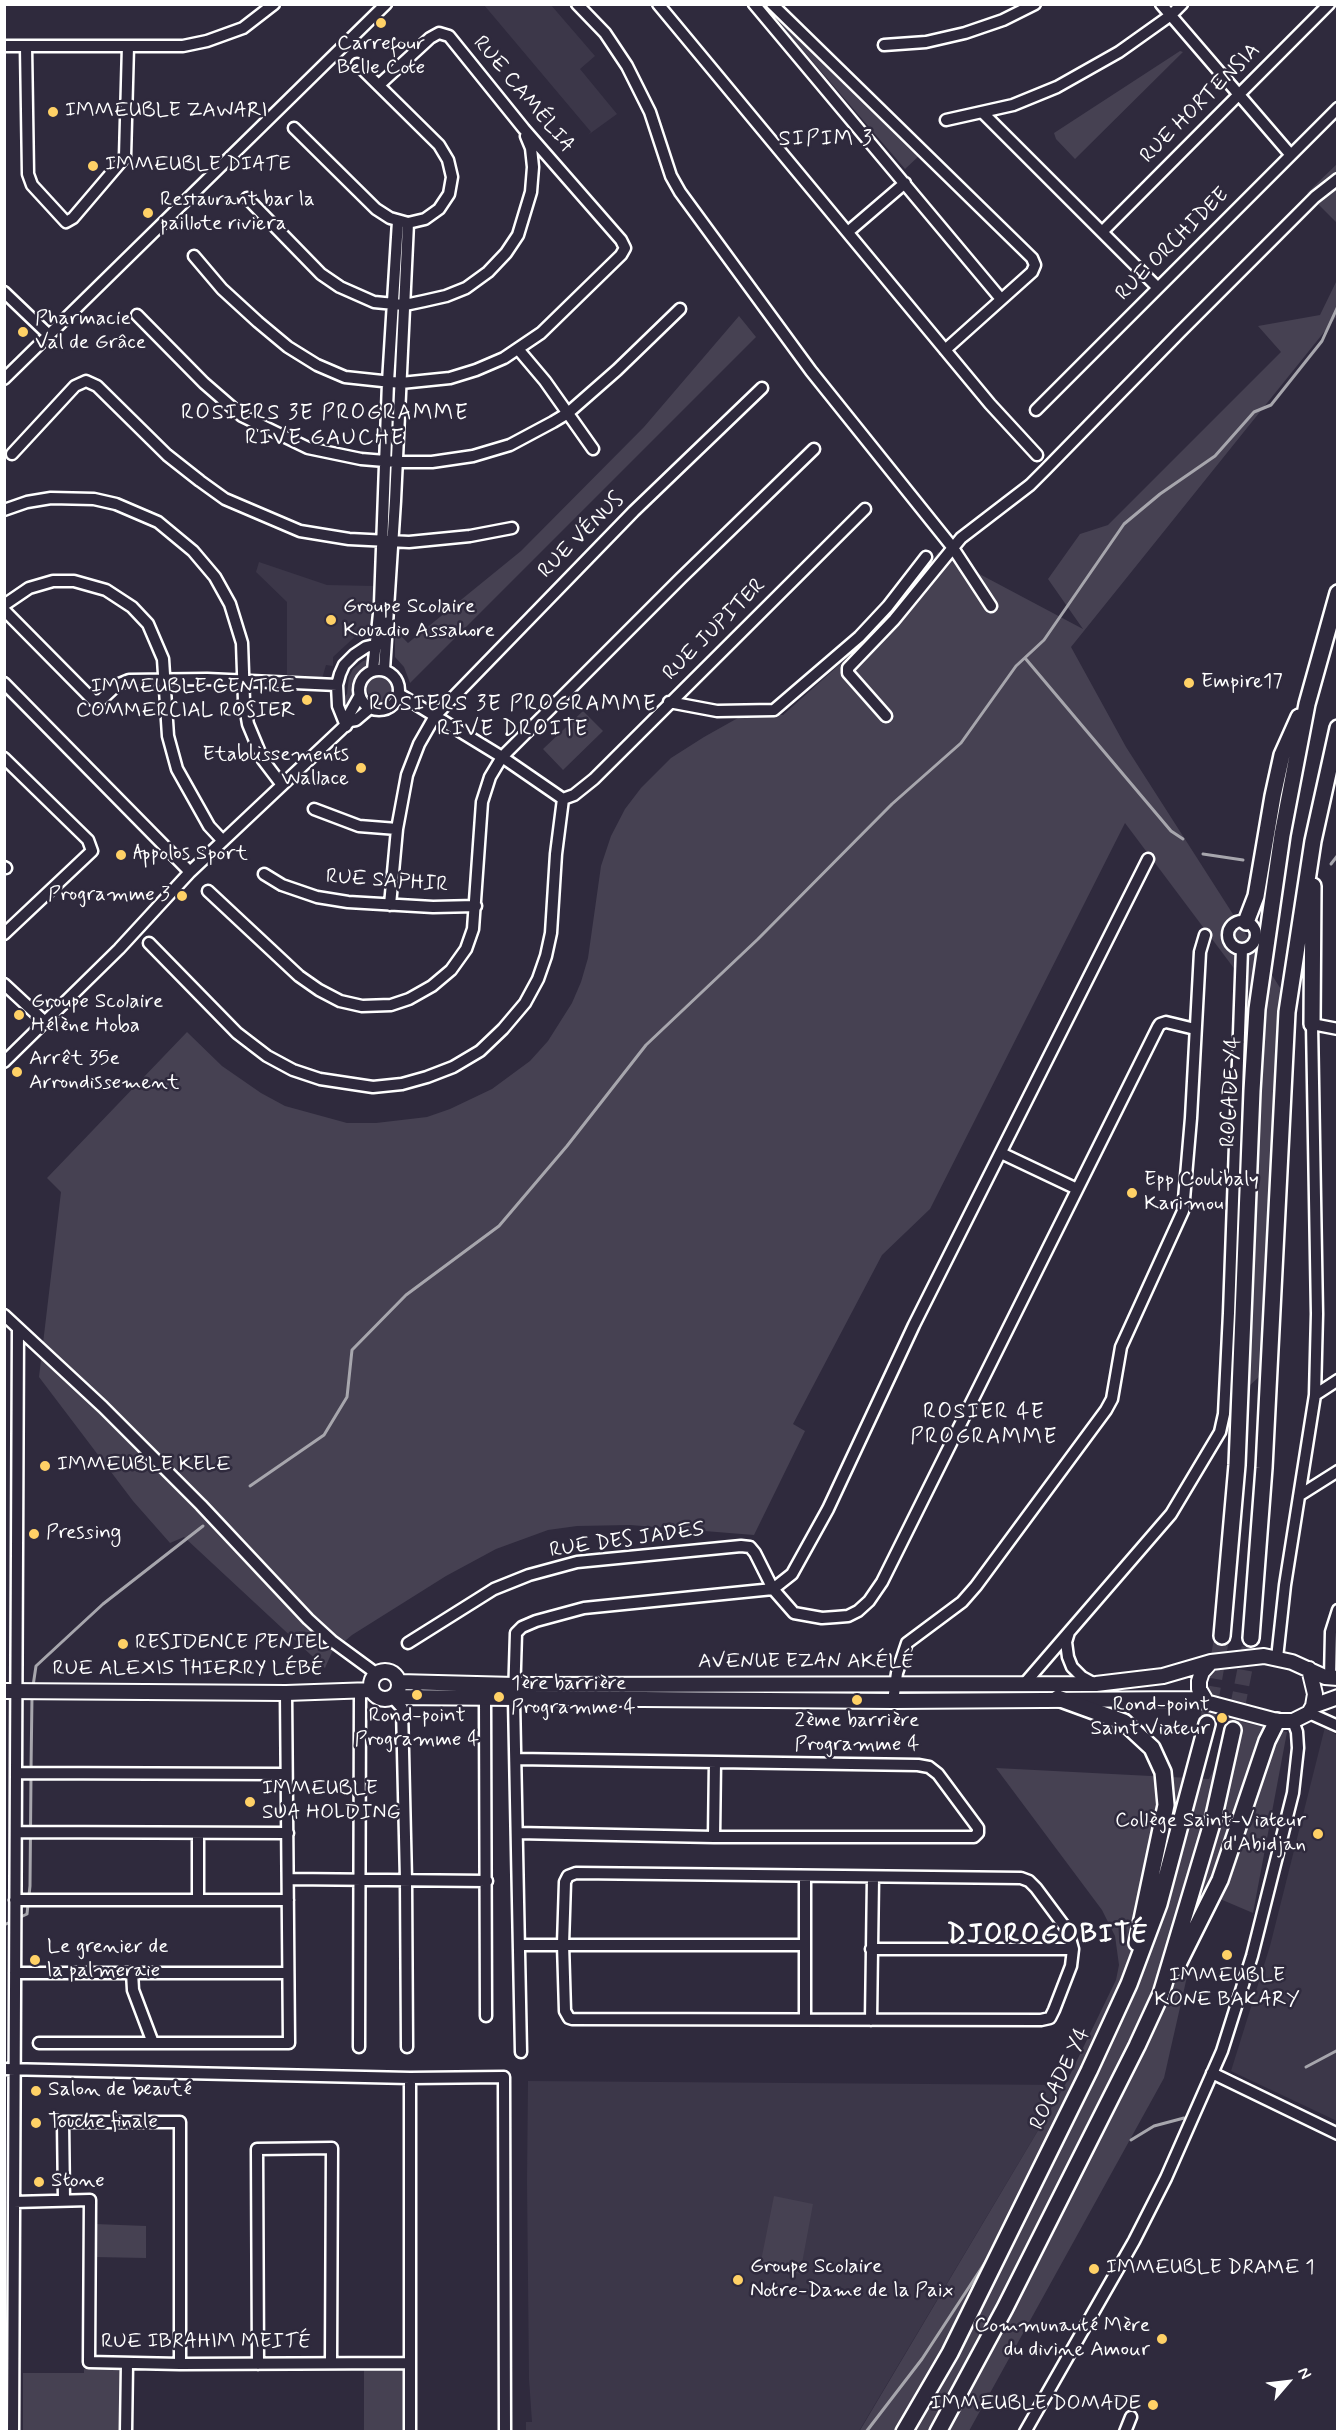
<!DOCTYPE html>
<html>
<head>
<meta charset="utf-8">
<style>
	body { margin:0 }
	#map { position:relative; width:1342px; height:2436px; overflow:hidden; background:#2f2a3d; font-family:Mynerve,sans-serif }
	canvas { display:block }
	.frame { position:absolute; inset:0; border:6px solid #fff; pointer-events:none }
	.north { position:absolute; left:1258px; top:2352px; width:60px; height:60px; -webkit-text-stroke:4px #2f2a3d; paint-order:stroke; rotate:62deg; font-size:16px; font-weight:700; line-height:24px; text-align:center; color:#fff }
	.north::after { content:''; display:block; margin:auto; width:21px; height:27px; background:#fff; clip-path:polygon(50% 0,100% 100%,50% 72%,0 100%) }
</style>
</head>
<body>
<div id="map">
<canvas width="1342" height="2436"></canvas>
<div class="frame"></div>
<div class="north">N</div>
</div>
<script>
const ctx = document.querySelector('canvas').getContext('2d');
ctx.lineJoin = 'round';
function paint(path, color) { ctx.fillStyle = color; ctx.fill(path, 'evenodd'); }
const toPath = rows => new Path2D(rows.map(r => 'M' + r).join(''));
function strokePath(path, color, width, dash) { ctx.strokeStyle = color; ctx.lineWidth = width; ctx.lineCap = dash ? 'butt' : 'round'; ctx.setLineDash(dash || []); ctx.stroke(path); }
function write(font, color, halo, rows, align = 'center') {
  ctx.font = font + ' Mynerve,sans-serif'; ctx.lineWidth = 5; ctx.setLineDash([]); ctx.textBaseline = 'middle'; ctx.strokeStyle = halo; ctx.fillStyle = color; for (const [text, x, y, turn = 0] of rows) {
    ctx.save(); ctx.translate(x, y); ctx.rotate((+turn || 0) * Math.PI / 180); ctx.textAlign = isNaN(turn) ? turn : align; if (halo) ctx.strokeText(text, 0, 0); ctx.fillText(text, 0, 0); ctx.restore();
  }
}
const built = toPath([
	[484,5,551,5,595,56,580,69,617,114,588,135,591,132],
	[259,562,327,585,375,586,375,632,360,632,333,657,333,666,326,665,321,682,287,675,287,602,256,572],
	[1325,1727,1338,1736,1337,2121,1231,2071,1270,1946],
	[528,2081,1065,2085,859,2431,526,2432,526,2422,532,2422,529,2379,527,2182]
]);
const green = toPath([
	[764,5,767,5,920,155,905,169],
	[1180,51,1183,52,1075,159,1056,139,1054,133],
	[1337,164,1337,223,1307,193],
	[1337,280,1337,316,1071,647,1126,747,1293,1008,1260,1376,1217,1415,1236,971,1125,823,930,1209,882,1255,793,1424,805,1431,754,1535,630,1525,577,1526,548,1530,496,1549,446,1576,352,1635,332,1652,325,1668,184,1537,170,1543,133,1501,39,1377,61,1192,47,1178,187,1032,222,1066,261,1093,285,1106,347,1123,376,1123,427,1117,450,1109,492,1089,530,1061,548,1041,572,1003,581,982,588,958,601,866,611,836,625,809,641,788,671,758,704,737,745,714,783,715,839,665,893,611,938,552,1083,629,1048,579,1080,534,1108,525,1281,352,1258,326,1320,315],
	[739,316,756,337,410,683,404,667,395,657,395,630,408,643,521,551,644,427],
	[369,659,370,667,360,679,354,701,349,706,342,704,341,700,347,694,349,677,353,669,363,661],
	'367 688a14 14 0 1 1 28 0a14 14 0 1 1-28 0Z',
	[583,711,603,731,563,770,543,749],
	[1238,1721,1287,1732,1253,1913,1206,1893,1164,2078,969,2431,859,2432,1065,2085,1116,1980,1119,1965,1115,1936,1102,1910,996,1768,1209,1779],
	[774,2196,813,2204,800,2274,760,2266],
	[95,2224,146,2226,146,2258,94,2257],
	[84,2369,120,2369,120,2431,23,2431,23,2373,84,2373],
	[364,2369,404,2369,405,2431,364,2431]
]);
const stream = toPath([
	[1025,658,1171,831,1183,839],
	[1203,854,1243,860],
	[1331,864,1338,855],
	[250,1486,324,1435,347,1397,352,1350,406,1295,499,1226,567,1146,646,1045,758,939,892,804,961,743,1016,666,1044,640,1124,524,1160,494,1215,456,1254,412,1271,405,1322,341,1338,306],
	[33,1686,36,1666,103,1604,203,1526],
	[31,1770,32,1696],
	[4,1925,27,1914,30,1886,31,1776],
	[1306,2067,1338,2050],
	[1131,2140,1154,2126,1184,2118],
	[866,2432,922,2359,992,2252]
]);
const highwayTunnel = toPath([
	[1207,1724,1222,1636],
	[1233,1730,1251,1638]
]);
const minor = toPath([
	[577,4,605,33,627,66,650,112,671,176,680,192,811,371,953,548,991,606],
	[658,4,990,404,1037,455],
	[754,4,1001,299],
	[772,4,1032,258,1035,265,1032,272,945,350],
	[1161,4,1290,154],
	[884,45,926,42,965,33,1003,20,1035,4],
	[4,46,183,46,207,41,243,28,274,4],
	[26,47,28,174,32,185,66,222,73,218,125,157,128,46],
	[983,113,1158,288],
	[946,120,1013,105,1057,87,1119,52,1171,15,1182,4],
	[294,128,376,209,390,218,408,223,425,219,439,209,449,194,452,177,448,160,439,145,357,64],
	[247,198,321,274,340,287,374,302,405,305,424,301,446,296,466,288,488,272,506,253,518,235,531,192,533,167,531,148,526,136],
	[849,231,905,183],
	[1102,232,1329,4],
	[194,256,222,289,258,322,288,347,317,365,345,377,401,383,450,378,476,370,504,358,541,333,621,255,625,248,621,240,524,129,449,36,439,33,430,38,379,85],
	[4,292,49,335],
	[137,315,204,383,242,416,308,448,361,459,397,462,432,462,473,456,510,445,553,422,568,413,617,370,680,309],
	[518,349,545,381,593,449],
	[4,379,386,4],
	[1036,410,1338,108],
	[12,454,75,386,86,381,97,386,167,455,200,481,225,499,300,531,349,539,409,542,470,536,512,528],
	[4,510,27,502,51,498,94,499,116,504,158,522,193,551,215,577,230,604,242,643,244,701,248,724,263,760,282,785],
	[4,605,29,588,53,581,74,581,106,590,132,607,148,624,163,659,168,736,177,769,209,826,223,841],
	[4,610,94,701,101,700,117,685,129,680,207,679,337,685],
	'359 690a20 20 0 1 1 40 0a20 20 0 1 1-40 0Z',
	[373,670,380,604,388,382,398,221],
	[384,670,395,501,408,223],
	[4,683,190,872],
	[399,694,502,757,563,799],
	[669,702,717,711,774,710,859,637,888,606,926,557],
	[886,716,848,673,848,668,894,620,961,538,1030,485,1046,469,1180,332,1315,197,1338,179],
	[350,721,350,713,359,697],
	[346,726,338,706,337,685,340,674,344,665,354,655,366,647,383,643],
	[4,758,88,840,92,851,4,934],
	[563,799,574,795,594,779,865,509],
	[314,809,359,826,397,829],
	[4,867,6,868],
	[264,874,282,885,317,897,348,902,433,907,476,906],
	[208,891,299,976,319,990,340,1001,362,1006,391,1005,409,999,432,986,451,970,466,949,473,929,482,802,490,777,502,757,681,578,814,449],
	[390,905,397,829,407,775,419,744,435,716,634,511,762,388],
	'1228 935a14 14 0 1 1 28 0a14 14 0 1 1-28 0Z',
	[149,943,237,1033,267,1056,293,1070,320,1079,373,1087,402,1084,427,1077,453,1067,480,1051,503,1029,525,1003,538,979,546,956,551,933,556,854,563,799],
	[4,984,46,1023],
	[4,1062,119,949,190,872,350,721,356,720,369,709],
	[1001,1153,1077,1189],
	[4,1315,103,1407,201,1505,308,1619,332,1641,377,1674],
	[1315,1395,1338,1380],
	[1300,1495,1338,1471],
	[1069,1632,1066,1642,1068,1657,1072,1667,1082,1677,1093,1683],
	[408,1643,494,1589,529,1575,577,1562,741,1546,750,1547,755,1553,773,1589,794,1613,822,1618,836,1617,848,1616,858,1611,869,1601,882,1582,1158,1027,1160,1024,1166,1022,1195,1029],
	[1277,1658,1285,1585,1315,1395,1317,1314,1312,1024,1338,1029],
	[1330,1678,1331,1632,1338,1610],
	[1025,1683,1171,1514,1220,1432,1224,1414,1229,1313,1242,949],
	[392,1697,402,1708,406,1880,407,2047],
	[485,1699,486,2016],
	[893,1701,897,1673,907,1643,962,1602,976,1586,1106,1410,1112,1399,1121,1347,1183,1211,1191,1118,1200,952,1205,935],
	[1309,1713,1338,1726],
	[516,1759,918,1765,929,1767,938,1774,978,1828,978,1833,974,1837,714,1837,517,1833],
	[16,1773,285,1774],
	[16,1832,288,1833],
	[198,1833,198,1900],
	[714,1837,715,1762],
	[576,1873,1021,1878,1029,1881,1036,1888,1068,1931,1073,1949,1071,1966,1054,2010,1050,2018,1041,2020,572,2019,569,2018,565,2011,563,1944,565,1882,568,1876,576,1873],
	[805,1876,805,2019],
	[288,1879,487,1881],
	[15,1900,288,1900],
	[519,1945,805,1945],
	[871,1949,1073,1949],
	[132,1972,133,1990,153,2043],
	[15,1973,288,1973],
	[871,2020,873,1878],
	[39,2043,289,2043,286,1693],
	[359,2047,360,1691],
	[521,2052,514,1699,516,1633,522,1627,536,1621,584,1608,773,1589,792,1574,828,1509,914,1325,1148,859],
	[4,2069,410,2078,504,2077,505,2432],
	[1212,2073,1338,2134],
	[410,2078,410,2432],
	[64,2200,63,2122,180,2122,180,2364],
	[14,2202,90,2200,89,2362,180,2364,409,2363],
	[258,2364,257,2149,332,2148,331,2362],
	[13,2432,18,1328],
	[126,2432,127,2364],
	[1025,2432,1134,2241,1166,2178,1222,2051,1252,1956,1293,1793,1298,1748,1297,1732,1293,1721],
	[1125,2432,1131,2417]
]);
const major = toPath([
	'371 1685a14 14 0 1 1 28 0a14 14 0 1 1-28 0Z',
	[399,1682,515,1685,1096,1684,1163,1676,1211,1662,1264,1656,1292,1662,1325,1677,1338,1678],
	[4,1691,286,1693,372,1690],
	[392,1697,893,1701,1194,1699,1277,1721,1293,1721,1309,1713,1313,1706,1315,1694,1309,1669],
	[1206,1701,1199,1689,1199,1681,1202,1672,1211,1662],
	[1313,1706,1338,1697]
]);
const highway = toPath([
	[1246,922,1256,896,1273,796,1282,755,1299,717],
	[1312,1024,1313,886],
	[1222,1636,1237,1465,1252,1091,1257,1009,1282,835,1307,704,1338,593],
	[1251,1638,1264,1468,1287,1012,1313,841,1338,728],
	[1058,1698,1124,1722,1152,1748,1163,1772,1166,1805,1137,1943],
	[1176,1968,1220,1880,1267,1741,1277,1721],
	[904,2432,950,2353,1089,2071,1129,1984,1159,1904,1207,1724],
	[938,2432,1005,2308,1137,2046,1161,1994,1213,1820,1233,1730]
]);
const markers = [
	[381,23,6,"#ffd166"],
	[53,112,6,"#ffd166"],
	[93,166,6,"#ffd166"],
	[148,213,6,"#ffd166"],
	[23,332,6,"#ffd166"],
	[331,620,6,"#ffd166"],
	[1189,683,6,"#ffd166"],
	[307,700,6,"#ffd166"],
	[361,768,6,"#ffd166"],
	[121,855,6,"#ffd166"],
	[182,896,6,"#ffd166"],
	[19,1015,6,"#ffd166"],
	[17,1072,6,"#ffd166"],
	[1132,1193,6,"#ffd166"],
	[45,1466,6,"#ffd166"],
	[34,1534,6,"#ffd166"],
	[123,1644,6,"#ffd166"],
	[417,1695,6,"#ffd166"],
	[499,1697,6,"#ffd166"],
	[857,1700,6,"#ffd166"],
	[1222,1718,6,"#ffd166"],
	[250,1802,6,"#ffd166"],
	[1318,1834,6,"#ffd166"],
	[1227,1955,6,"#ffd166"],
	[35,1960,6,"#ffd166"],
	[36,2091,6,"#ffd166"],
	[36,2123,6,"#ffd166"],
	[39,2182,6,"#ffd166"],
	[1094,2269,6,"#ffd166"],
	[738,2280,6,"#ffd166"],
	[1162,2339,6,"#ffd166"],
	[1153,2405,6,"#ffd166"]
];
const poiNames = [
	["Carrefour",381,45,"center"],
	["Belle Cote",381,69,"center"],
	["IMMEUBLE ZAWARI",65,112],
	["IMMEUBLE DIATE",105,166],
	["Restaurant bar la",160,201],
	["paillote riviera",160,225],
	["Pharmacie",35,320],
	["Val de Grâce",35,344],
	["Groupe Scolaire",343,608],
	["Kouadio Assahore",343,632],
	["Empire17",1201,683],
	["IMMEUBLE CENTRE",295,688,"right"],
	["COMMERCIAL ROSIER",295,712,"right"],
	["Etablissements",349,756,"right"],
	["Wallace",349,780,"right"],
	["Appolos Sport",133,855],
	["Programme 3",170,896,"right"],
	["Groupe Scolaire",31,1003],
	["Hélène Hoba",31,1027],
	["Arrêt 35e",29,1060],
	["Arrondissement",29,1084],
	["Epp Coulibaly",1144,1181],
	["Karimou",1144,1205],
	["IMMEUBLE KELE",57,1466],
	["Pressing",46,1534],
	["RESIDENCE PENIEL",135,1644],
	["1ère barrière",511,1685],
	["Programme 4",511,1709],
	["Rond-point",1210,1706,"right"],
	["Saint Viateur",1210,1730,"right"],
	["Rond-point",417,1717,"center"],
	["Programme 4",417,1741,"center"],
	["2ème barrière",857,1722,"center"],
	["Programme 4",857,1746,"center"],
	["IMMEUBLE",262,1790],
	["SUA HOLDING",262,1814],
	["Collège Saint-Viateur",1306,1822,"right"],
	["d'Abidjan",1306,1846,"right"],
	["Le grenier de",47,1948],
	["la palmeraie",47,1972],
	["IMMEUBLE",1227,1977,"center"],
	["KONE BAKARY",1227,2001,"center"],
	["Salon de beauté",48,2091],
	["Touche finale",48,2123],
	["Stone",51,2182],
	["Groupe Scolaire",750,2268],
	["Notre-Dame de la Paix",750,2292],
	["IMMEUBLE DRAME 1",1106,2269],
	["Communauté Mère",1150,2327,"right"],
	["du divine Amour",1150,2351,"right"],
	["IMMEUBLE DOMADE",1141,2405,"right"]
];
const streetNames = [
	["RUE CAMÉLIA",523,95,50],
	["RUE HORTENSIA",1201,104,-45],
	["RUE ORCHIDEE",1173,245,-45],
	["RUE VÉNUS",582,536,-45],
	["RUE JUPITER",715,630,-45],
	["RUE SAPHIR",387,882,4],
	["ROCADE Y4",1232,1092,-87],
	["RUE DES JADES",627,1541,-8],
	["AVENUE EZAN AKÉLÉ",806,1663],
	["RUE ALEXIS THIERRY LÉBÉ",188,1670],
	["ROCADE Y4",1061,2079,-64],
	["RUE IBRAHIM MEITÉ",206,2343]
];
const neighbourhoodNames = [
	["SIPIM 3",826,140],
	["ROSIERS 3E PROGRAMME",325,414],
	["RIVE GAUCHE",325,439],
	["ROSIERS 3E PROGRAMME",513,705],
	["RIVE DROITE",513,730],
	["ROSIER 4E",984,1413],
	["PROGRAMME",984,1438]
];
const districtNames = [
	["DJOROGOBITÉ",1048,1936]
];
paint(built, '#3c3749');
paint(green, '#464152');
strokePath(stream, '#a7a6ad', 3);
strokePath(highwayTunnel, '#443f50', 15, [15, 8]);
strokePath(minor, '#fff', 15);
strokePath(major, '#fff', 18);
strokePath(highway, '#fff', 20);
strokePath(minor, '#2f2a3d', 10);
strokePath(major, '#2f2a3d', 14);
strokePath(highway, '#2f2a3d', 15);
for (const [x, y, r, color] of markers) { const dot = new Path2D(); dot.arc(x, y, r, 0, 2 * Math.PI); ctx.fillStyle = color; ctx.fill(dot); strokePath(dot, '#2f2a3d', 2); }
write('21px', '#fff', '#2f2a3d', poiNames, 'left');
write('21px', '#fff', '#2f2a3d', streetNames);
ctx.letterSpacing = '1.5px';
write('22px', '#fff', '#2f2a3d', neighbourhoodNames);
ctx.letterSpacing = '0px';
ctx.letterSpacing = '1.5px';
write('bold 27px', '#fff', '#2f2a3d', districtNames);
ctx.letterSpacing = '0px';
</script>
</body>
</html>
